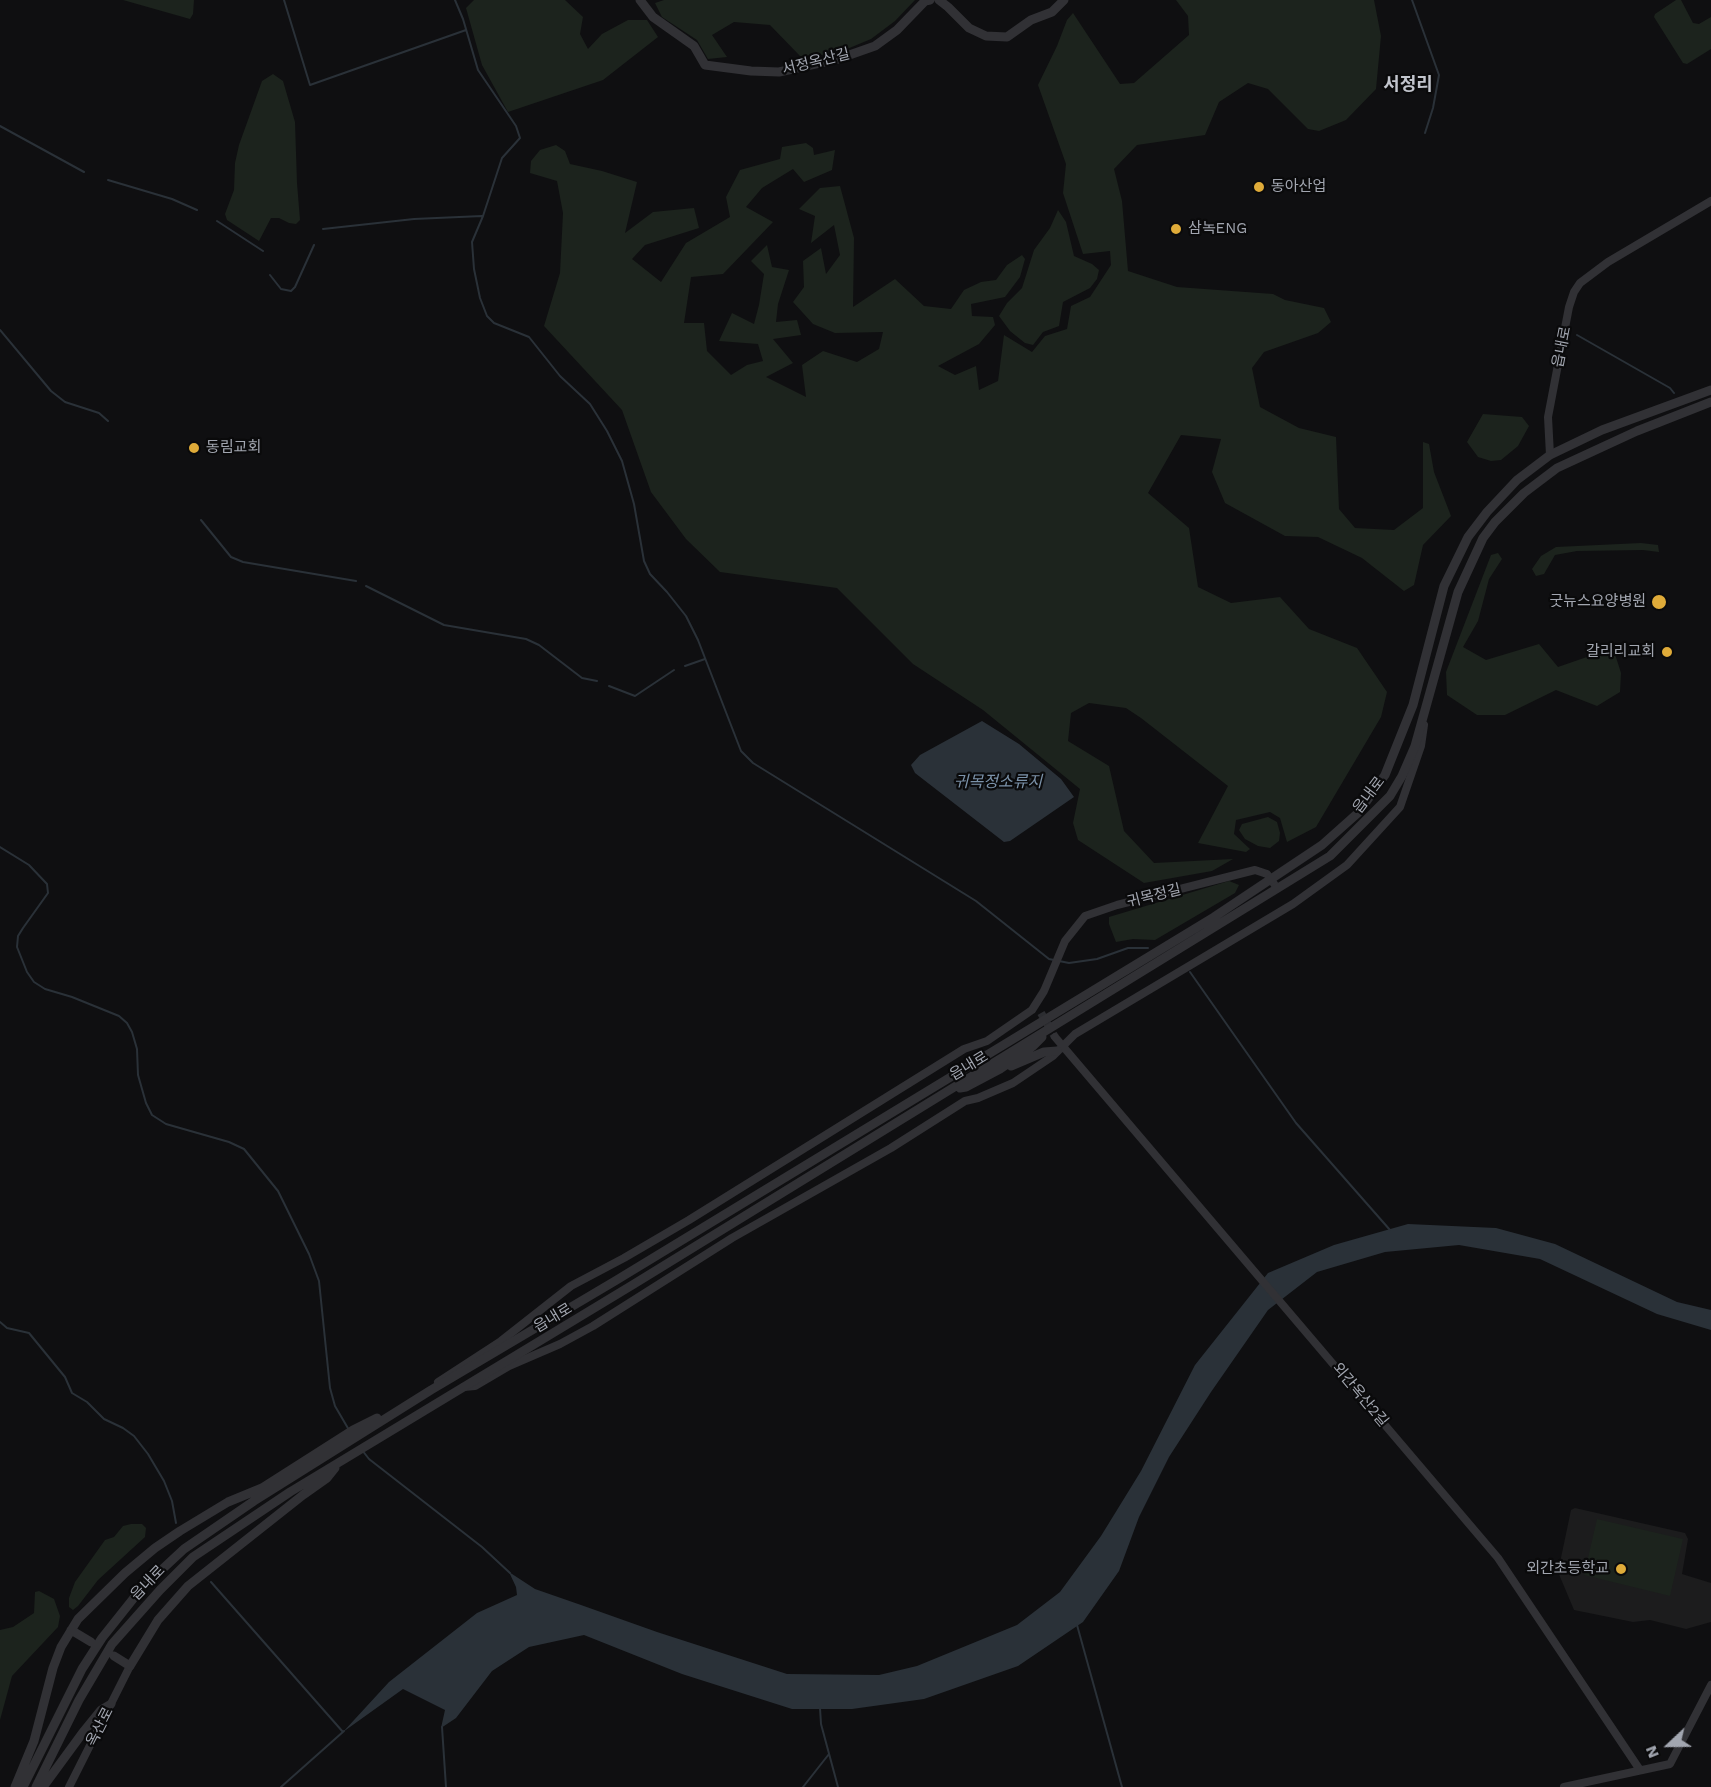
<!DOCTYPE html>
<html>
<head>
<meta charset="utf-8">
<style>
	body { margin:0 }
	#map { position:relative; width:1711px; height:1787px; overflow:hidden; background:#0f0f11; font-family:"Work Sans",sans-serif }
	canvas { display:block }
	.north { position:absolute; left:1639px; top:1715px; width:60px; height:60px; -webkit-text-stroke:4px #0a0a0b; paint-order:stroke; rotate:248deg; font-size:16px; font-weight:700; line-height:24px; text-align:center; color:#a2a6b0 }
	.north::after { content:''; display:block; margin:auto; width:21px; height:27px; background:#a2a6b0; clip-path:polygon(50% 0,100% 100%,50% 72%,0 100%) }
</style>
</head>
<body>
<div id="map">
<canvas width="1711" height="1787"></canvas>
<div class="north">N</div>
</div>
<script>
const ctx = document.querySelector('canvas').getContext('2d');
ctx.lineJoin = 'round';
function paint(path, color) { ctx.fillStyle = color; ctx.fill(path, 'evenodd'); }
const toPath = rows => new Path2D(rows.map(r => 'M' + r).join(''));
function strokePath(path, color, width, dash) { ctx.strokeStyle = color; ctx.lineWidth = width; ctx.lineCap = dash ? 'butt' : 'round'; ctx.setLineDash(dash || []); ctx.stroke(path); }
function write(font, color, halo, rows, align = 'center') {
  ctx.font = font + ' "Work Sans","Noto Sans KR",sans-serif'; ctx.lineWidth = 4.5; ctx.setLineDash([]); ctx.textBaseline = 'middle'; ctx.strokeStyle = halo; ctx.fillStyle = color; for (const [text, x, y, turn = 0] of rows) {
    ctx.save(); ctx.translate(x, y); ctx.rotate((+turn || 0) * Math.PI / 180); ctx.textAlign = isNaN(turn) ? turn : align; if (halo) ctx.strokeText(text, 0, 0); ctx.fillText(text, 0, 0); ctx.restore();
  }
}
const built = toPath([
	[1575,1508,1685,1533,1688,1539,1682,1574,1711,1583,1711,1622,1686,1629,1650,1620,1633,1622,1574,1610,1558,1572,1571,1510]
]);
const green = toPath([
	[123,0,194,0,193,14,190,19],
	[474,0,565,0,583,17,580,34,588,49,602,34,628,20,647,20,658,37,603,80,508,112,482,65,466,8],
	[664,0,915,0,895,21,871,39,835,54,800,56,770,25,734,22,712,35,727,57,708,59,697,40,662,17,655,3],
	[1176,0,1374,0,1381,36,1376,89,1346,120,1319,131,1308,129,1268,89,1248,83,1219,102,1205,135,1137,145,1114,169,1122,201,1128,271,1177,287,1273,294,1285,300,1324,308,1331,322,1318,333,1264,352,1252,368,1260,407,1299,428,1336,437,1339,509,1355,528,1394,530,1423,508,1423,442,1429,444,1434,472,1451,516,1423,545,1414,585,1404,591,1362,558,1318,537,1285,536,1225,503,1212,472,1221,439,1181,435,1148,493,1189,528,1198,587,1231,603,1280,597,1309,629,1357,648,1387,692,1381,717,1316,827,1287,842,1280,818,1270,812,1236,820,1234,834,1250,849,1246,852,1198,843,1228,786,1141,718,1126,708,1089,703,1071,713,1068,741,1109,766,1124,831,1154,863,1233,859,1212,871,1144,883,1078,840,1073,823,1080,789,983,710,913,664,837,588,720,572,686,539,651,492,622,410,544,326,560,273,563,213,557,181,530,173,531,161,540,150,556,145,565,151,570,164,602,171,637,182,625,233,653,212,694,208,699,228,645,245,632,259,661,282,686,243,730,217,726,197,740,170,780,159,782,147,806,143,813,148,814,155,835,150,832,170,804,182,793,169,762,188,746,207,773,222,723,274,691,277,684,323,704,323,707,351,731,375,747,365,763,361,758,344,719,341,732,313,754,324,759,305,764,274,751,261,767,245,772,267,789,270,778,304,776,322,797,320,801,335,773,339,793,363,766,377,806,397,802,365,823,351,857,362,879,349,883,332,835,333,813,324,793,302,804,287,803,261,821,248,826,274,840,255,834,225,811,243,815,216,799,209,820,188,840,186,854,238,853,307,895,279,924,306,951,309,964,290,981,282,996,280,1007,265,1022,255,1025,259,1020,277,1005,297,971,304,972,316,993,317,995,325,979,344,938,366,955,375,976,366,979,390,998,381,1004,335,1032,352,1045,336,1067,329,1071,306,1090,297,1111,265,1110,251,1083,254,1063,193,1066,164,1038,85,1057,46,1067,20,1073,13,1120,84,1134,83,1189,35,1188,16],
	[1676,0,1681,0,1693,23,1699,24,1711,17,1711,49,1687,64,1683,63,1654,17,1655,14],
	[273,74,283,81,295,122,297,183,300,220,296,224,289,223,279,218,271,218,259,241,227,220,225,214,234,190,235,163,239,145,262,81],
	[1058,210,1066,222,1074,256,1092,264,1099,270,1097,279,1090,288,1063,302,1059,326,1043,332,1033,345,1025,343,1010,331,999,316,1007,303,1022,288,1034,250,1050,228],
	[1483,414,1522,417,1529,426,1518,446,1501,460,1491,461,1478,457,1467,442],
	[1641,543,1658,545,1659,552,1643,550,1577,551,1555,555,1544,574,1536,576,1532,569,1541,556,1556,547],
	[1498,553,1502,559,1489,579,1478,621,1463,647,1486,660,1539,644,1558,667,1607,650,1615,654,1621,673,1620,692,1597,706,1556,690,1505,715,1477,715,1447,695,1446,672,1491,555],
	[1268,817,1277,822,1280,833,1279,841,1270,848,1258,846,1245,839,1239,830,1242,824],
	[1229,881,1239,885,1235,893,1155,940,1133,939,1116,942,1109,924,1109,917],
	[1597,1519,1683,1539,1670,1596,1584,1575],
	[131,1524,142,1524,146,1528,145,1537,98,1580,78,1606,73,1610,69,1607,69,1598,75,1582,105,1540,114,1537,123,1526],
	[39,1591,54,1599,60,1616,58,1627,12,1676,0,1720,0,1630,13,1627,34,1613,35,1592]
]);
const water = toPath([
	[982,721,1019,744,1061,779,1074,797,1010,841,1004,842,915,773,911,765,920,755],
	[1408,1224,1496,1228,1555,1244,1677,1302,1711,1310,1711,1330,1657,1314,1540,1259,1459,1245,1385,1252,1317,1272,1268,1310,1211,1392,1169,1457,1139,1517,1119,1571,1083,1622,1018,1666,924,1699,852,1709,792,1709,682,1674,584,1635,529,1647,492,1671,456,1718,441,1728,445,1710,403,1689,343,1732,389,1682,477,1613,517,1595,516,1587,509,1572,535,1589,581,1605,657,1632,787,1674,879,1675,917,1666,1017,1625,1060,1592,1101,1536,1141,1471,1195,1365,1268,1273,1334,1245]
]);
const stream = toPath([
	[284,0,310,85,466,30],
	[455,0,463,19,478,70,516,126,520,138,502,158,483,216,472,242,474,269,480,298,487,316,494,323,529,337,560,376,590,404,607,431,622,461,634,504,644,561,650,574,667,592,686,616,698,640,741,751,753,763,976,901,1049,959,1069,963,1097,959,1128,948,1148,948],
	[1412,0,1439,75,1433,108,1425,133],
	[0,126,84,172],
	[108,180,172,199,197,210],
	[217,221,263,251],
	[323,229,414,219,482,216],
	[270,275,281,289,291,291,295,287,314,245],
	[0,330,51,391,65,402,99,413,108,421],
	[1577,335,1670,388,1674,393],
	[201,520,231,557,243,562,356,581],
	[366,586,444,625,526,639,539,645,582,678,597,681],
	[685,666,705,659],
	[609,686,635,696,674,670],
	[0,847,29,865,47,884,48,893,23,928,18,936,17,947,27,972,34,982,45,989,72,997,119,1016,127,1023,132,1032,137,1049,138,1075,146,1103,152,1115,166,1124,229,1142,244,1149,278,1191,309,1254,319,1281,330,1388,335,1406,349,1430],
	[1190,972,1296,1123,1390,1230],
	[0,1322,7,1328,29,1333,65,1377,72,1393,87,1402,104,1419,123,1428,134,1436,148,1454,164,1481,172,1501,176,1523],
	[362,1450,369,1459,482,1547,510,1573],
	[211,1582,343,1732],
	[1077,1625,1122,1787],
	[820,1708,821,1724,838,1787],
	[442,1727,446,1787],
	[281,1787,344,1731],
	[803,1787,829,1754]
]);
const minorTunnel = toPath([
	[1041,1013,1055,1037]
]);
const minor = toPath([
	[1550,455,1548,417,1569,307,1574,292,1580,283,1608,262,1711,201],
	[1055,1037,1498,1558,1640,1770],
	[438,1382,501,1341,571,1286,624,1258,689,1220,964,1049,987,1041,1032,1010,1044,991,1065,941,1085,916,1117,905,1255,870,1267,874,1277,888],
	[464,1387,475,1386,509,1366,560,1344,593,1326,732,1238,891,1148,965,1101,978,1098,1013,1083,1053,1056,1075,1034,1293,904,1347,865,1400,807,1421,746,1424,725],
	[69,1787,130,1666],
	[1564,1787,1670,1764,1711,1685]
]);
const tertiary = toPath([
	[640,0,653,17,694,46,705,65,751,71,779,72,838,59,875,46,897,30,925,1,930,0],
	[939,0,948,7,969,28,986,36,1007,37,1031,20,1052,12,1064,0],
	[1011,1066,1044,1052,1057,1051],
	[960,1088,966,1087,1000,1069,1033,1046,1042,1037],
	[71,1630,91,1642],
	[114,1656,130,1666,158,1620,188,1586,303,1495,327,1478,335,1468],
	[15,1787,34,1741,53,1668,61,1647,78,1619,125,1573,155,1548,180,1531,228,1502,262,1488,353,1430,377,1418],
	[23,1787,82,1669,102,1638,141,1589,184,1549,254,1501,431,1390,615,1281,1214,917,1322,845,1359,812,1385,775,1413,705,1444,586,1468,537,1487,512,1517,480,1550,455,1602,430,1711,390],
	[36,1787,79,1700,112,1644,160,1590,193,1557,290,1492,634,1284,1330,856,1390,796,1402,776,1415,746,1458,592,1483,538,1495,522,1524,493,1557,468,1637,431,1711,402],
	[43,1787,84,1731,101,1710,111,1704]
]);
const markers = [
	[1259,187,6,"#dfab39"],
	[1176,229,6,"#dfab39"],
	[194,448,6,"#dfab39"],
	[1659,602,8,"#dfab39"],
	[1667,652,6,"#dfab39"],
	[1621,1569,6,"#dfab39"]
];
const streetNames = [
	["서정옥산길",816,62,-14],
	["읍내로",1562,347,-79],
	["읍내로",1369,795,-53],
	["귀목정길",1154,896,-14],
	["읍내로",969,1066,-31],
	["읍내로",553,1318,-31],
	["외간옥산2길",1360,1395,50],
	["읍내로",148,1583,-46],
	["옥산로",100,1727,-63]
];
const poiNames = [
	["동아산업",1271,187],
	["삼녹ENG",1188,229],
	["동림교회",206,448],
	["굿뉴스요양병원",1646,602,"right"],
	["갈리리교회",1655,652,"right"],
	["외간초등학교",1609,1569,"right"]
];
const waterNames = [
	["귀목정소류지",998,782]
];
const quarterNames = [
	["서정리",1408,85]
];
paint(built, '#1c1c1d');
paint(green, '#1c231d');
paint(water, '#2a3138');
strokePath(stream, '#2a3138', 2);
strokePath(minorTunnel, '#2c2d31', 8, [8, 4]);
strokePath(minor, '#313135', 8);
strokePath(tertiary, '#313135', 9);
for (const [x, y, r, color] of markers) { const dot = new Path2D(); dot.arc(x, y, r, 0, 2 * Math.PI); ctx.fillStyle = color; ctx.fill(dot); strokePath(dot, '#0a0a0b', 2); }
write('15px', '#a2a6b0', '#0a0a0b', streetNames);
write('15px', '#a2a6b0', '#0a0a0b', poiNames, 'left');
write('italic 16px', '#7b92a9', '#0a0a0b', waterNames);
write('bold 18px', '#c2c5cd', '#0a0a0b', quarterNames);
</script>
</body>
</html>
